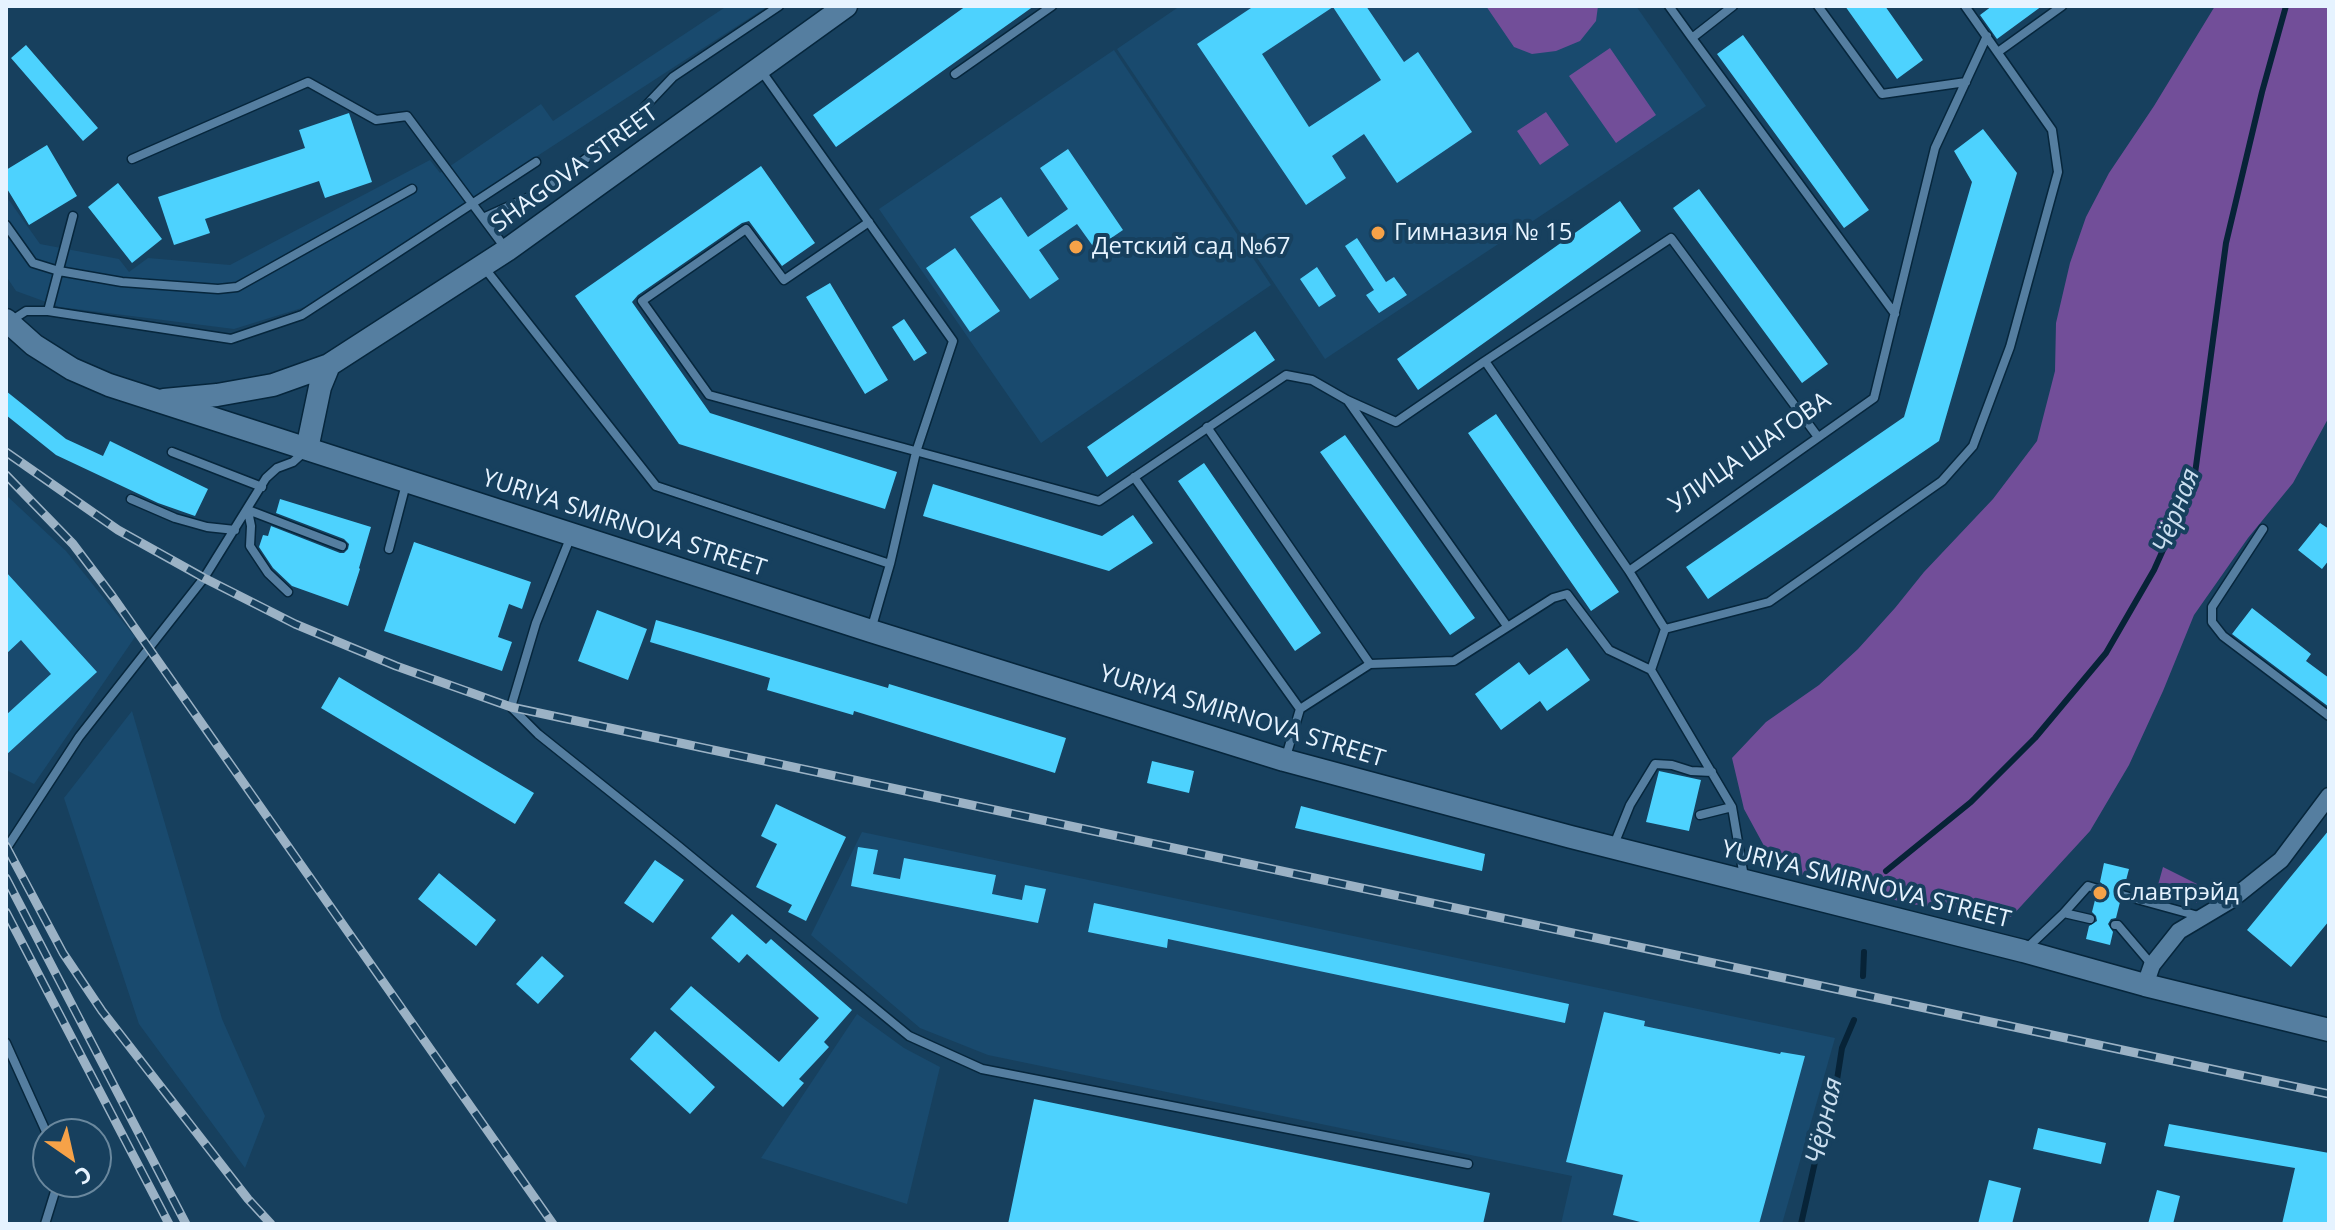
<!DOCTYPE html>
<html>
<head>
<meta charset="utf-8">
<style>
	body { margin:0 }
	#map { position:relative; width:2335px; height:1230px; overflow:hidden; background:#17405e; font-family:"Open Sans",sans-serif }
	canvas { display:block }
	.frame { position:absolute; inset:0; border:8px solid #e6f3ff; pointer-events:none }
	.north { position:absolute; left:32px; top:1118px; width:80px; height:80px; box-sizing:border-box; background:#17405e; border:2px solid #6a889e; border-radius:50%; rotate:146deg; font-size:22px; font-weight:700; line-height:32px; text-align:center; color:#e6f3ff }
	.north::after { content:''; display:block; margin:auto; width:28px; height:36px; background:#f6a248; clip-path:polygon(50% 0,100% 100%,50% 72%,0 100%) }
</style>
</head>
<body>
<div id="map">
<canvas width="2335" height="1230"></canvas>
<div class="frame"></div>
<div class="north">С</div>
</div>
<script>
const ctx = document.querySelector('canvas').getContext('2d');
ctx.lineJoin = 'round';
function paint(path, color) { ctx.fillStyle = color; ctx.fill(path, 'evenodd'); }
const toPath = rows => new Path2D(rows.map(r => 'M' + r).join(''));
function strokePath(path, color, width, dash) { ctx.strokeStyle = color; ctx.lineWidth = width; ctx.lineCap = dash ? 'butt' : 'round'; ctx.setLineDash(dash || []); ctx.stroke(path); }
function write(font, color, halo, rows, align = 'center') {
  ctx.font = font + ' "Open Sans",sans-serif'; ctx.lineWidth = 8; ctx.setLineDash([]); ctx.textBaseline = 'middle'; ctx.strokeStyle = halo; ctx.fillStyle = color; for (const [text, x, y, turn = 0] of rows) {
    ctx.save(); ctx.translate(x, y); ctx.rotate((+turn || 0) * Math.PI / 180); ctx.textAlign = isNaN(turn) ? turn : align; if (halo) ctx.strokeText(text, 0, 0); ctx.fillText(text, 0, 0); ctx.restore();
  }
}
const built = toPath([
	[727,6,768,6,305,307,234,329,60,307,16,291,6,276,6,196,40,244,119,259,129,272,148,258,230,265,430,160,440,173,541,104,553,121],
	[1180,6,1636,6,1706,106,1325,359,1117,49],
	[1114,50,1271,285,1041,443,879,209],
	[6,495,66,551,135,637,34,784,6,770],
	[132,711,222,1019,265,1116,245,1168,139,1024,64,798],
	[862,832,1835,1038,1782,1224,1561,1224,1572,1176,988,1055,920,1028,811,935],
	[857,1014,904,1048,940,1067,907,1204,761,1158]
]);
const green = toPath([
	[1486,6,1598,6,1596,21,1580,41,1556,51,1532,54,1514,47],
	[2215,6,2329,6,2329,417,2293,483,2248,538,2194,615,2163,691,2129,765,2090,831,2011,917,1910,904,1776,868,1744,809,1732,758,1766,722,1819,685,1858,649,1895,608,1924,572,1993,499,2037,441,2055,371,2056,323,2070,263,2086,217,2109,173,2154,106],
	[1610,48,1656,115,1616,143,1569,76],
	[1546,112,1569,145,1540,165,1517,131],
	[2163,867,2207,889,2206,893,2197,903,2165,893,2158,885]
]);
const stream = toPath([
	[1886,871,1971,802,2035,738,2106,653,2154,570,2194,481,2226,243,2262,92,2286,6],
	[1863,976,1864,952],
	[1801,1224,1824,1122,1836,1086,1842,1048,1854,1020]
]);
const building = toPath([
	[966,6,1034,6,836,147,813,115],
	[1254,6,1366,6,1404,62,1418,52,1472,132,1397,183,1364,134,1332,156,1346,178,1306,205,1197,44],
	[1333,7,1381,80,1309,127,1262,54],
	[1845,6,1885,6,1923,60,1897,79],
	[1992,6,2042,6,1997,39,1980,15],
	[1743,35,1869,210,1844,228,1717,54],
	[26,45,98,128,83,141,11,58],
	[349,113,372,182,325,198,319,181,205,219,210,233,174,245,158,197,305,148,299,130],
	[1983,129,2017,173,1939,441,1708,599,1686,567,1904,417,1972,182,1954,151],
	[47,145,77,196,29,225,6,187,6,170],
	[1068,149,1123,230,1095,249,1077,224,1039,250,1059,279,1030,299,970,217,1001,197,1028,237,1068,209,1040,168],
	[761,166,815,243,782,266,749,221,742,223,638,295,632,302,710,413,897,472,885,509,679,444,575,296],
	[118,183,162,239,132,263,88,207],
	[1699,189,1828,364,1802,383,1673,208],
	[1620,201,1641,231,1418,390,1397,359],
	[1357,238,1386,282,1394,277,1407,295,1379,313,1366,295,1374,290,1345,246],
	[955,248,1000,311,970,332,926,268],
	[1317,267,1336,296,1319,307,1300,279],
	[830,283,888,380,865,394,806,297],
	[904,319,927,353,914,361,892,327],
	[1255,331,1275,360,1107,477,1087,447],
	[6,391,66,439,103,456,110,441,208,489,195,516,158,503,56,455,6,415],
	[1496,414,1619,592,1591,611,1468,433],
	[1345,435,1475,618,1450,635,1320,452],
	[1204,463,1321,633,1295,651,1178,481],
	[933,484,1102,536,1133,515,1153,543,1109,571,923,516],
	[280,499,371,527,359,568,360,569,348,606,292,586,273,568,259,547,263,535,268,536,271,526,340,553,344,553,348,549,349,544,344,539,276,513],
	[2320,523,2329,529,2329,560,2322,569,2298,550],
	[414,542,531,582,522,609,509,604,498,637,512,642,502,671,384,631],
	[6,572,97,672,6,755,6,715,51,674,21,640,6,654],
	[2252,608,2311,654,2306,661,2329,678,2329,707,2232,634],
	[597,610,647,629,628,680,578,661],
	[656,620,888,688,889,684,1066,738,1055,773,854,711,853,715,767,690,770,678,650,642],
	[1567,648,1590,680,1547,711,1540,701,1501,730,1475,694,1519,662,1529,675],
	[339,677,534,793,515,824,321,708],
	[1152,761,1194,771,1189,793,1147,783],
	[1659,771,1701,780,1689,831,1646,822],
	[776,804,846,837,806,921,788,912,792,905,756,887,777,844,761,836],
	[1301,806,1485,854,1482,871,1295,828],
	[2329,830,2329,921,2291,967,2247,930],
	[858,847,878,850,873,874,900,879,904,858,996,875,992,894,1022,900,1025,885,1046,889,1038,923,851,886],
	[655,860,684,880,653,923,624,903],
	[2104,863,2129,869,2124,888,2118,890,2115,894,2117,899,2120,902,2116,918,2111,919,2108,924,2113,932,2110,945,2086,939,2089,926,2097,921,2096,916,2092,912,2096,896,2102,895,2105,890,2104,885,2100,882],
	[439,873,496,920,476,946,418,899],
	[1094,903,1569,1004,1565,1023,1168,939,1167,948,1088,932],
	[732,914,766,944,771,939,852,1010,824,1042,829,1047,799,1079,804,1083,783,1107,670,1009,691,986,779,1062,819,1018,747,954,739,963,711,938],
	[542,956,564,976,538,1004,516,984],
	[1604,1012,1645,1021,1644,1026,1780,1054,1781,1052,1805,1056,1759,1224,1648,1224,1613,1215,1623,1175,1566,1162],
	[655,1031,715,1087,690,1114,630,1059],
	[1034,1099,1490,1193,1483,1224,1008,1224],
	[2169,1124,2329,1153,2329,1224,2282,1224,2295,1168,2164,1146],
	[2038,1128,2106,1143,2101,1164,2033,1149],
	[1989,1180,2021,1188,2012,1224,1978,1224],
	[2157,1190,2180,1196,2173,1224,2148,1224]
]);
const lane = toPath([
	[1669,6,1692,38],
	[1733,6,1692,38,1895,314],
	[1818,6,1882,94,1966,82],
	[1998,52,2062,6],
	[760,69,953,341,916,452,890,564,871,630],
	[955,74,1052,6],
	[132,159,308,82,376,120,407,116,506,249],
	[483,218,543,191,620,133,673,77,779,6],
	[869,222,784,280,746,229,642,301,709,395,1099,501,1286,375,1312,380,1347,400,1396,422,1485,361],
	[6,225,33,263,59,271,122,282,218,289,237,287,412,189],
	[483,266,656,486,890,564],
	[48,311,73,216],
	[9,322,26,311,48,311,231,339,302,315,536,162],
	[1348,401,1507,626],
	[1207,427,1370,664],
	[172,452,262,487],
	[1134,477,1300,709],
	[131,499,175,518,207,527,235,530],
	[248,510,342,546],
	[248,511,251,526,250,546,268,573,288,592],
	[2263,529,2212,607,2212,622,2223,636,2329,716],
	[571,536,536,623,511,707,538,734,677,845,909,1036,982,1069,1468,1164],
	[389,549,406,484],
	[1629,571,1874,398,1935,148,1987,36],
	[1665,629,1769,602,1942,481,1973,446,2010,347,2058,172,2052,130,1965,6],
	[1285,760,1300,709,1370,664,1454,661,1553,598,1567,594,1609,650,1651,670],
	[1700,815,1732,807],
	[1613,847,1630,805,1655,764,1672,765,1691,771,1712,772],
	[6,849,79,737,204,578,266,478,277,468,293,462,304,452],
	[1744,877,1732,807,1651,670,1665,629,1629,571,1485,361,1671,238,1818,437],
	[2122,895,2202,917],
	[2064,913,2090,919],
	[2115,925,2118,925,2152,965],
	[2026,949,2064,913,2088,886,2098,889],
	[6,1043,48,1136],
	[45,1224,58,1182]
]);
const street = toPath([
	[2145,985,2152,965,2179,931,2231,900,2281,860,2329,796]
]);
const secondary = toPath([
	[6,320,34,345,72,369,109,385,871,631,1284,760,1571,837,2023,951,2145,985,2329,1030],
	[164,400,217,395,273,385,329,365,507,250,846,6],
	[307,449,320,387,329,365]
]);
const rail = toPath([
	[6,452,118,530,204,578,295,624,396,666,511,707,2329,1094],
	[6,475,73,544,113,597,553,1224],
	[6,846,63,953,102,1011,248,1199,271,1224],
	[6,878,186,1224],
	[6,912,169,1224]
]);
const markers = [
	[1378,233,8,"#f6a248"],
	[1076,247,8,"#f6a248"],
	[2100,893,8,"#f6a248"]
];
const streetNames = [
	["SHAGOVA STREET",575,169,-36],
	["УЛИЦА ШАГОВА",1750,453,-35],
	["YURIYA SMIRNOVA STREET",624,524,18],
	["YURIYA SMIRNOVA STREET",1242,717,17],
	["YURIYA SMIRNOVA STREET",1866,885,14]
];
const poiNames = [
	["Гимназия № 15",1394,233],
	["Детский сад №67",1092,247],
	["Славтрэйд",2116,893]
];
const waterNames = [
	["Чёрная",2177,511,-69],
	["Чёрная",1825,1121,-77]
];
paint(built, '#194a6e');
paint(green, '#724e99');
strokePath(stream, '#072337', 6);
paint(building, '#4dd2fe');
strokePath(lane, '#06263c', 11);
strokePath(street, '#06263c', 19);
strokePath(secondary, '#06263c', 25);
strokePath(lane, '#557ea0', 8);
strokePath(street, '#557ea0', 16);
strokePath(secondary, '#557ea0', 22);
strokePath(rail, '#9bb2c5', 9);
strokePath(rail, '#17405e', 6, [18]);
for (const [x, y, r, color] of markers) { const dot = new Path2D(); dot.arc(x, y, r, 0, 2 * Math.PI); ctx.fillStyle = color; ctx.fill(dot); strokePath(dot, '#17405e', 3); }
write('24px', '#e6f3ff', '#17405e', streetNames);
write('24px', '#e6f3ff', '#17405e', poiNames, 'left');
write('italic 26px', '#cadeef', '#17405e', waterNames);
</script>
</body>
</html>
